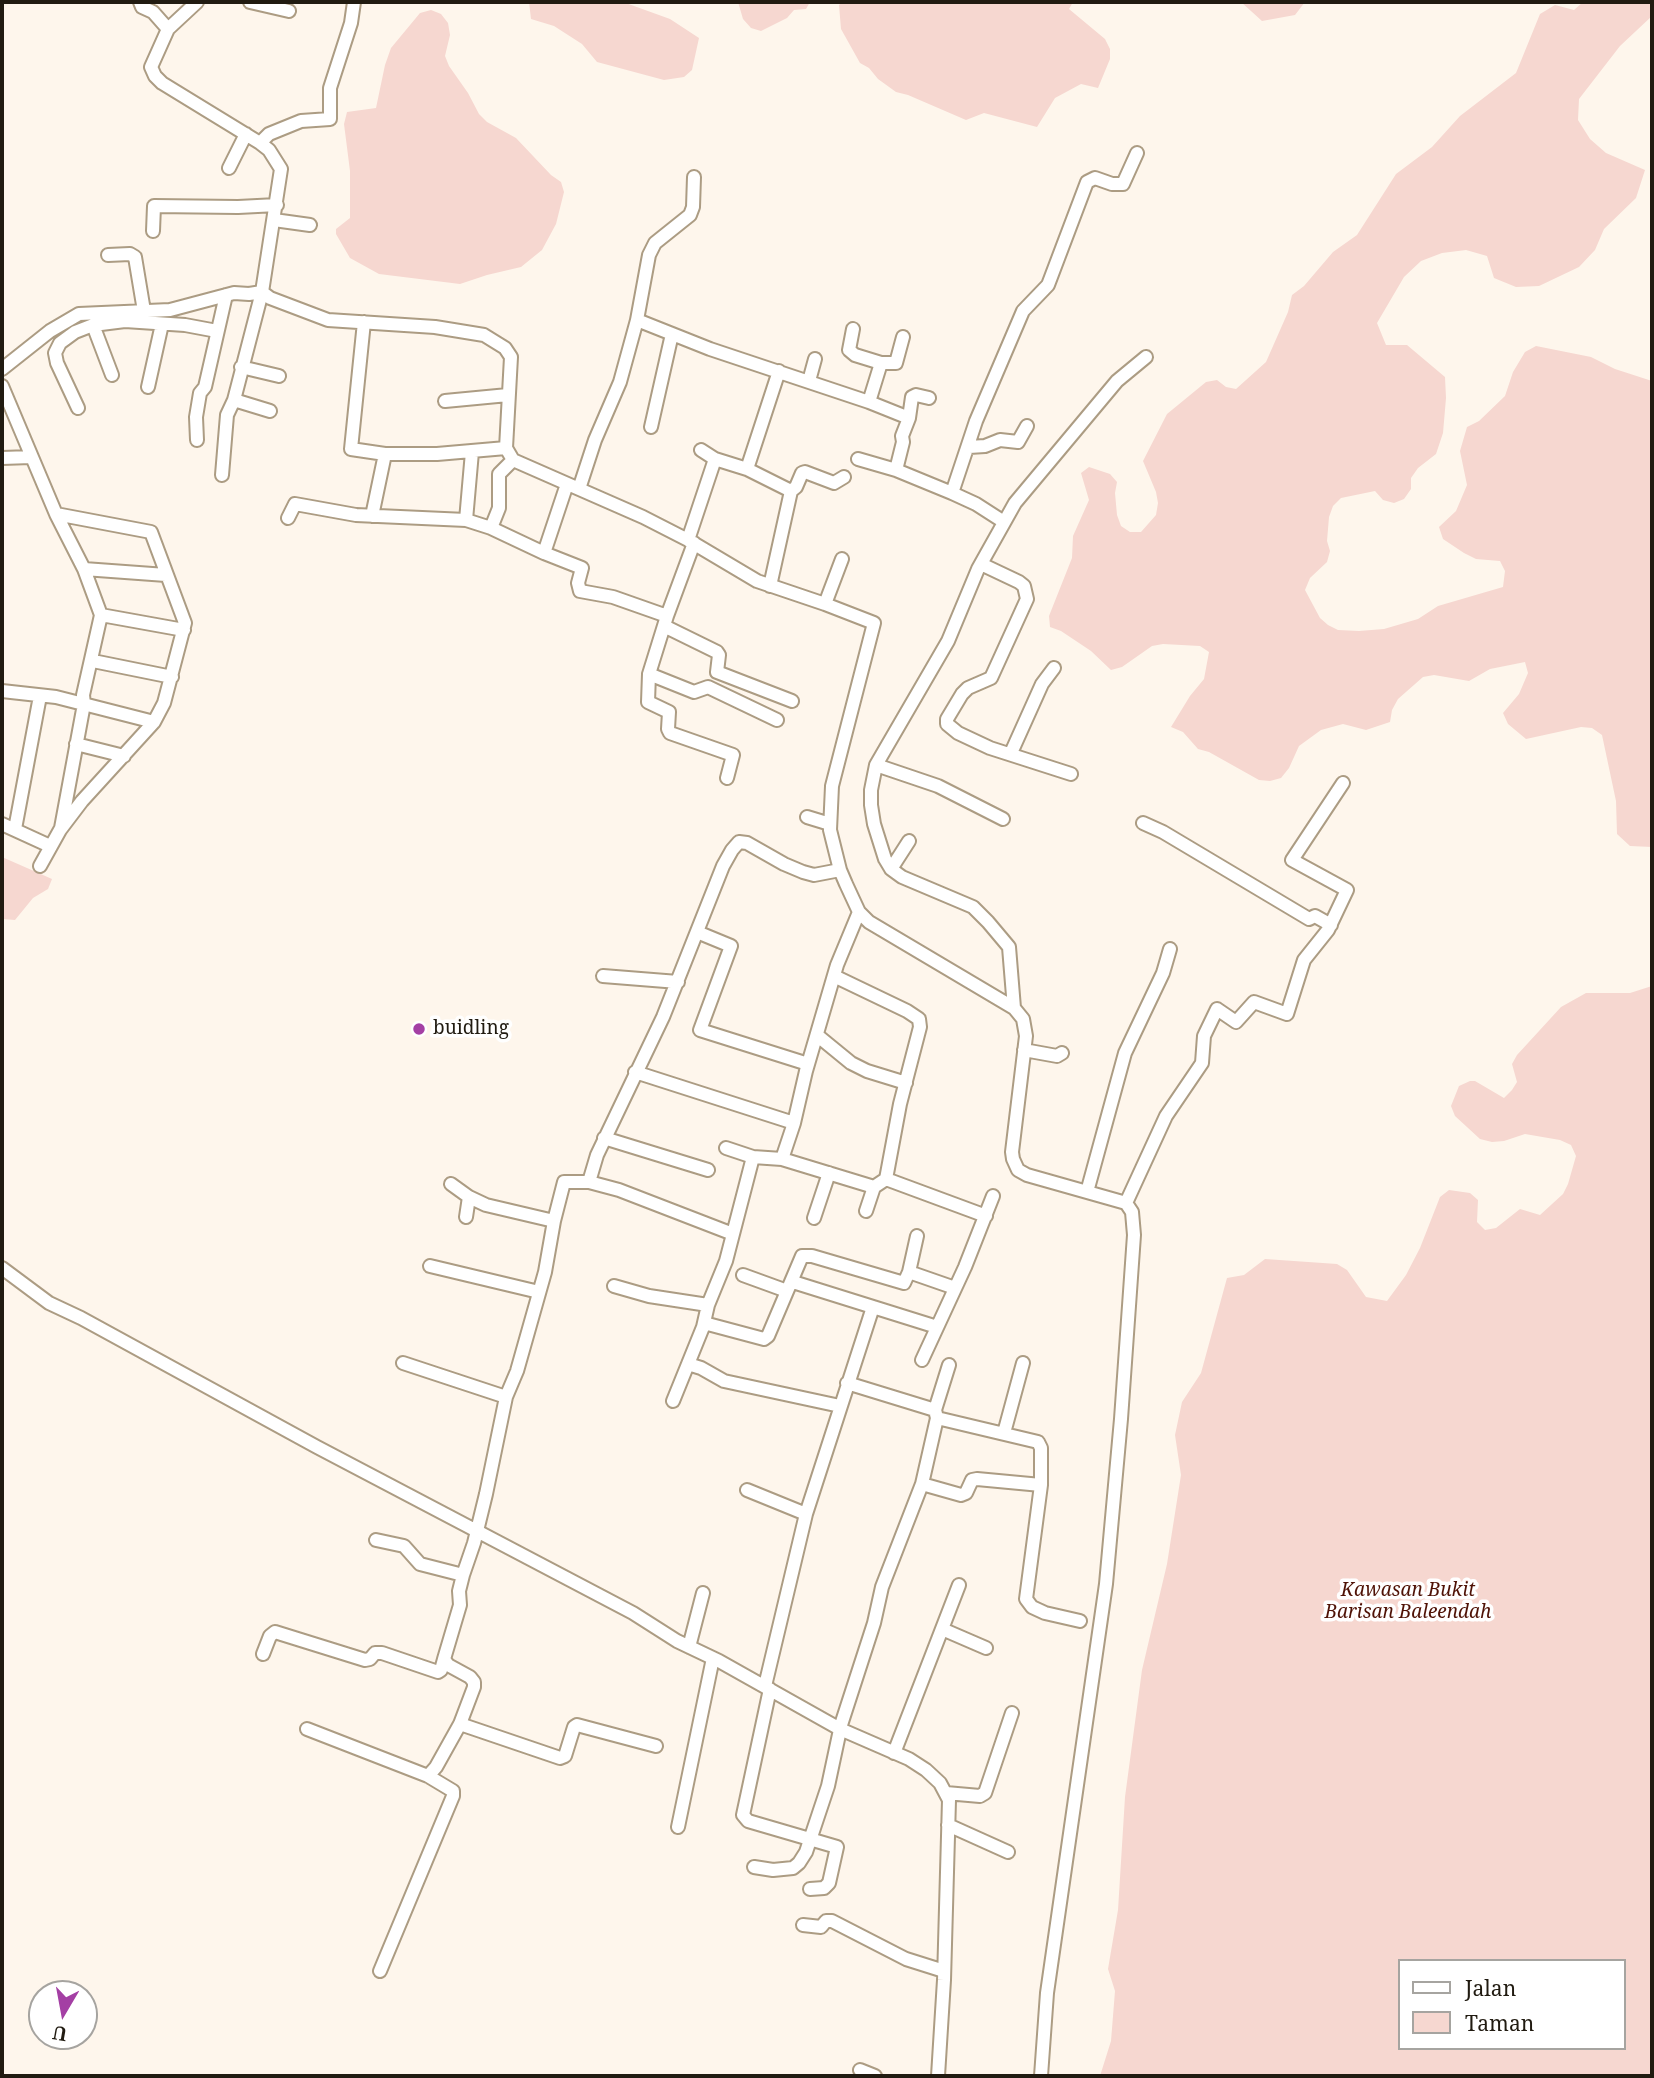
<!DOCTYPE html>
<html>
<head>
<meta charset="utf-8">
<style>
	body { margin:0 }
	#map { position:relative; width:1654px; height:2078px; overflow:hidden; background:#fef6ec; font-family:"Noto Serif",serif }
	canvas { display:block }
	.frame { position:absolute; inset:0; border:4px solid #211b11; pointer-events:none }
	.legend { position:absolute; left:1398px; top:1959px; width:228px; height:91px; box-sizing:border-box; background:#fff; border:2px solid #a6a4a0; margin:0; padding:9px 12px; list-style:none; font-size:21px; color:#211b11 }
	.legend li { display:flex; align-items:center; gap:14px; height:35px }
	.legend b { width:35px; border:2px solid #a6a4a0 }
	.north { position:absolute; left:28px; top:1980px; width:70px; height:70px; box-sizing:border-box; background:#fff; border:2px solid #a6a4a0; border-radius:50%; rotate:190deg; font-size:19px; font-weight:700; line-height:28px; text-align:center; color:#211b11 }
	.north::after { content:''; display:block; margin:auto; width:24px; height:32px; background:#a43fa4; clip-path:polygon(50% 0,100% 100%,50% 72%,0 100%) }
</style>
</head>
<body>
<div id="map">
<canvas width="1654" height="2078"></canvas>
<div class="frame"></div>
<ul class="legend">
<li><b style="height:9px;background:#fff"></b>Jalan</li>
<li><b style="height:19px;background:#f6d7d0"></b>Taman</li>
</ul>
<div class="north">U</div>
</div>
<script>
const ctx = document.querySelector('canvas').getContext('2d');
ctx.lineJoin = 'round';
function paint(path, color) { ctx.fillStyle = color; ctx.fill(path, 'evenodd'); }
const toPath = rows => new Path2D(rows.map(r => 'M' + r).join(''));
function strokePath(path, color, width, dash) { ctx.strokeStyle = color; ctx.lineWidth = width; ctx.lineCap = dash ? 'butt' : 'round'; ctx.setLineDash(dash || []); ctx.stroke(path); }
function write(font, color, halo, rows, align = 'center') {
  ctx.font = font + ' "Noto Serif",serif'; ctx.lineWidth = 7; ctx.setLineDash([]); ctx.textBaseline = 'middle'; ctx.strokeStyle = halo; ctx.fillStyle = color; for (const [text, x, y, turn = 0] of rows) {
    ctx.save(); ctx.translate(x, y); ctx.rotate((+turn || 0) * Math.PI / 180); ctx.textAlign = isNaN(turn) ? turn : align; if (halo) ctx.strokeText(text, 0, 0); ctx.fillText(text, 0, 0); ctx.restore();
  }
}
const green = toPath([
	[529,2,623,2,670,19,699,38,692,70,684,77,664,80,597,62,582,44,554,26,531,19],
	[738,2,810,2,806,9,794,10,787,18,761,31,751,28,743,19],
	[842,2,1073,2,1069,9,1105,39,1110,49,1110,59,1098,88,1081,84,1055,98,1037,127,984,113,966,120,908,95,896,92,878,79,869,68,860,63,841,29,839,5],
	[1241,2,1305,2,1295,15,1262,21],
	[1583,2,1652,2,1652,16,1620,46,1579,99,1578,120,1590,139,1606,153,1645,170,1636,198,1604,229,1595,250,1579,267,1539,286,1516,287,1494,278,1487,256,1466,250,1442,253,1421,261,1404,277,1377,323,1386,345,1407,345,1445,377,1446,398,1443,433,1436,454,1418,468,1411,478,1411,489,1404,499,1394,503,1383,500,1375,491,1341,498,1333,506,1329,517,1327,541,1330,551,1327,562,1310,578,1305,590,1320,618,1328,625,1338,630,1359,631,1384,629,1418,619,1438,606,1503,587,1505,571,1500,561,1476,559,1464,553,1443,539,1439,527,1456,511,1467,485,1460,451,1467,427,1479,421,1505,396,1513,372,1525,352,1536,346,1591,357,1615,369,1652,381,1652,847,1630,846,1617,834,1616,801,1602,735,1592,728,1581,727,1526,739,1508,724,1503,713,1519,694,1528,673,1525,662,1490,669,1469,681,1434,675,1423,677,1398,699,1392,710,1390,722,1366,730,1343,724,1321,730,1299,746,1289,768,1281,778,1270,781,1259,780,1209,752,1198,749,1183,732,1171,727,1190,696,1204,679,1209,652,1200,646,1163,644,1152,646,1122,667,1111,670,1091,651,1061,631,1050,627,1049,616,1072,558,1073,536,1089,500,1081,473,1089,467,1110,474,1117,482,1115,493,1117,515,1121,526,1130,532,1141,532,1156,515,1158,503,1156,492,1143,461,1167,414,1206,382,1217,380,1226,387,1236,389,1266,362,1288,312,1292,295,1304,286,1333,252,1357,235,1396,174,1432,147,1460,116,1516,73,1540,14,1555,5,1574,10],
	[431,10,441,14,448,23,450,35,445,56,449,66,468,93,479,114,487,122,516,138,551,175,561,182,564,192,556,224,542,250,521,267,487,275,460,284,379,274,350,258,336,234,336,229,350,218,350,171,344,124,347,112,376,108,385,65,391,48,420,13],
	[2,857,52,879,48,889,33,898,15,920,3,919,2,917],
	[1652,986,1652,2076,1100,2076,1111,2041,1115,1991,1108,1969,1118,1910,1125,1797,1142,1670,1167,1564,1181,1475,1175,1435,1182,1402,1201,1373,1227,1278,1244,1275,1265,1259,1337,1264,1347,1270,1366,1297,1387,1301,1406,1275,1420,1248,1440,1197,1449,1190,1470,1193,1478,1200,1477,1222,1485,1230,1496,1228,1520,1209,1540,1215,1563,1194,1568,1184,1576,1156,1571,1145,1560,1140,1525,1134,1504,1141,1492,1142,1480,1139,1455,1116,1451,1106,1459,1086,1470,1081,1475,1081,1504,1098,1512,1090,1517,1082,1512,1064,1517,1055,1561,1007,1586,993,1630,993],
	[1400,1961,1624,1961,1624,2048,1400,2048]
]);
const street = toPath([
	[140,2,142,7,153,12,168,29],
	[197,2,168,29,151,67,155,76,162,83,260,143,269,150,281,169,262,292,234,400,227,415,222,475],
	[250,2,289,11],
	[260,143,269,134,301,121,330,119,330,88,351,23,354,2],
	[229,168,246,134],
	[274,220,310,225],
	[153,231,154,206,238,207,277,205],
	[108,255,130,254,135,257,144,311],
	[637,320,710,349,869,402,881,363,855,355,849,350,853,329],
	[364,322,351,449,385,454,437,454,506,448],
	[93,325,112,375],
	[881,363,896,363,903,337],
	[241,367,279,376],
	[2,369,50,331,79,314,170,310,234,293,249,294,262,292,270,298,328,320,435,327,484,335,505,348,511,357,506,448,513,460,643,517,688,540,757,581,825,604,874,623,832,786,830,830,840,870,846,884,859,912,869,922,1014,1008,1023,1019,1026,1036,1012,1152,1013,1159,1018,1170,1027,1175,1126,1203,1132,1212,1134,1235,1121,1419,1106,1584,1047,1993,1041,2076],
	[809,381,815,359],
	[2,386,56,514,151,532,185,623,164,703,154,722,82,801,60,830,40,866],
	[148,387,162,324],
	[234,400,270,411],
	[445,401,508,395],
	[869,402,909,418],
	[78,408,57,363,55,353,60,343,75,332,93,325,125,321,185,325,217,331],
	[651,427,672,334],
	[197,440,196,417,200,393,205,387,226,295],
	[969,447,985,446,1000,440,1018,442,1027,426],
	[701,450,715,459,747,469,779,371],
	[2,458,31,457],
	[858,459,896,470,952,493],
	[513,460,499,474,499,508,491,528,544,553,567,484],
	[747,469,791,491,770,586],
	[896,470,903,442,902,436,909,418,912,397,916,395,929,398],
	[579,489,595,440,620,382,637,320,649,255,655,243,690,215,693,207,694,177],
	[791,491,796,487,802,473,805,472,834,483,844,477],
	[56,514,84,569,101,615,83,695,84,704,61,828],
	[372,516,385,454],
	[288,518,295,504,356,515,466,520,472,452],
	[466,520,491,528],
	[1004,522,976,504,952,493,976,421,1023,311,1048,285,1087,182,1095,178,1112,184,1123,184,1137,153],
	[688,540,715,459],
	[694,543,667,616,649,674,648,702,669,712,668,729,670,733,733,755,727,778],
	[544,553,582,568,578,583,580,591,613,597,667,616],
	[981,564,1019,582,1024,586,1027,599,991,678,968,688,962,694,947,719,947,724,958,733,990,748,1071,774],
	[84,569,166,575],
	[825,604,842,559],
	[101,615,184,630],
	[664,626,717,652,719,655,717,672,792,701],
	[93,661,172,677],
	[649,674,694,692,708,687,777,720],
	[2,691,56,697,154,722],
	[76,744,124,756],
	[1011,753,1042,684,1054,668],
	[876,765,938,786,1003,819],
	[807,817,830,824],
	[1143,823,1163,832,1309,919,1315,916,1331,925],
	[2,824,50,846],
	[15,829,40,696],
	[891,869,909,841],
	[697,932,731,946,700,1030,808,1064],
	[603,976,678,982],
	[834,976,907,1011,919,1019,920,1027,900,1104,886,1179,874,1187,866,1211],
	[1014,1008,1009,947,988,922,973,907,902,877,891,869,885,859,874,824,871,805,871,790,876,765,948,641,978,569,1015,503,1117,381,1146,357],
	[818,1036,851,1063,867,1071,906,1083],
	[1024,1050,1057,1056,1062,1053],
	[635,1072,794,1123],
	[604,1138,708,1170],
	[726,1148,753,1157,782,1159,874,1187],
	[782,1159,794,1123,806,1071,837,965,859,912],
	[886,1179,986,1216],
	[589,1182,619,1190,733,1234],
	[451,1184,469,1197,486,1205,554,1221],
	[1087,1192,1125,1053,1163,973,1170,949],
	[1126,1203,1166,1116,1202,1063,1204,1036,1217,1009,1236,1022,1254,1002,1287,1014,1304,960,1328,930,1347,890,1292,860,1343,783],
	[466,1217,469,1197],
	[814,1218,829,1173],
	[430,1266,539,1292],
	[2,1268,49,1303,81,1318,317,1447,633,1613,677,1641,719,1661,840,1729,909,1759,926,1770,940,1783,949,1800,944,1980,938,2076],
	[909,1272,955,1288],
	[743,1275,787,1291],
	[793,1282,937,1327],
	[614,1286,649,1296,708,1305,703,1327,673,1401],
	[708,1305,726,1261,753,1157],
	[704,1323,764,1339,768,1336,802,1256,812,1256,904,1283,909,1272,917,1236],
	[922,1360,965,1267,993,1196],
	[403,1363,506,1397],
	[688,1364,701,1368,724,1381,840,1406],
	[935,1410,949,1365],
	[937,1418,1038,1442,1041,1448,1041,1485],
	[1004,1433,1023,1363],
	[922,1484,961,1495,966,1493,972,1480,977,1479,1041,1485,1026,1599,1032,1607,1045,1613,1080,1621],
	[747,1490,806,1514],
	[376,1540,404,1546,420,1564,463,1575],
	[942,1629,986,1648],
	[689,1647,703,1593],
	[263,1654,270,1636,275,1632,365,1660,370,1659,375,1653,382,1653,438,1672,441,1670,444,1659],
	[765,1686,806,1514,873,1307],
	[770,1689,743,1815,748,1821,837,1847,829,1883,824,1888,810,1889],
	[460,1724,560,1758,565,1756,574,1727,577,1725,656,1746],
	[307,1729,428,1776,453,1791,453,1796,380,1971],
	[894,1753,959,1585],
	[428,1776,436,1767,460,1724,474,1687,474,1682,470,1677,448,1665,444,1659,460,1605,459,1591,463,1575,474,1543,486,1494,506,1397,517,1371,545,1272,554,1221,564,1182,589,1182,597,1155,663,1017,723,866,732,850,739,842,747,843,784,864,803,872,814,875,840,870],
	[946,1793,980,1796,985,1793,1012,1713],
	[948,1825,1008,1852],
	[678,1827,713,1658],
	[754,1867,773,1870,793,1868,799,1863,806,1852,828,1786,841,1725,874,1623,882,1587,922,1484,937,1418,935,1410,847,1383],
	[803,1925,821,1927,826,1921,832,1921,906,1959,944,1971],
	[860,2070,875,2076]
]);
const markers = [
	[419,1029,7,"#a43fa4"]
];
const poiNames = [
	["buidling",433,1029]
];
const parkNames = [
	["Kawasan Bukit",1408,1591],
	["Barisan Baleendah",1408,1613]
];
paint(green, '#f6d7d0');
strokePath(street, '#ac9c83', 16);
strokePath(street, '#fff', 12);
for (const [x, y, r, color] of markers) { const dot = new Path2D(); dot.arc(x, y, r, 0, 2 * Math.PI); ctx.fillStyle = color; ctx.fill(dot); strokePath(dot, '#fff', 2.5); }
write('19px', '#211b11', '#fff', poiNames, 'left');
write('italic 19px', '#4f1206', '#fff', parkNames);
</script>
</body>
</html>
